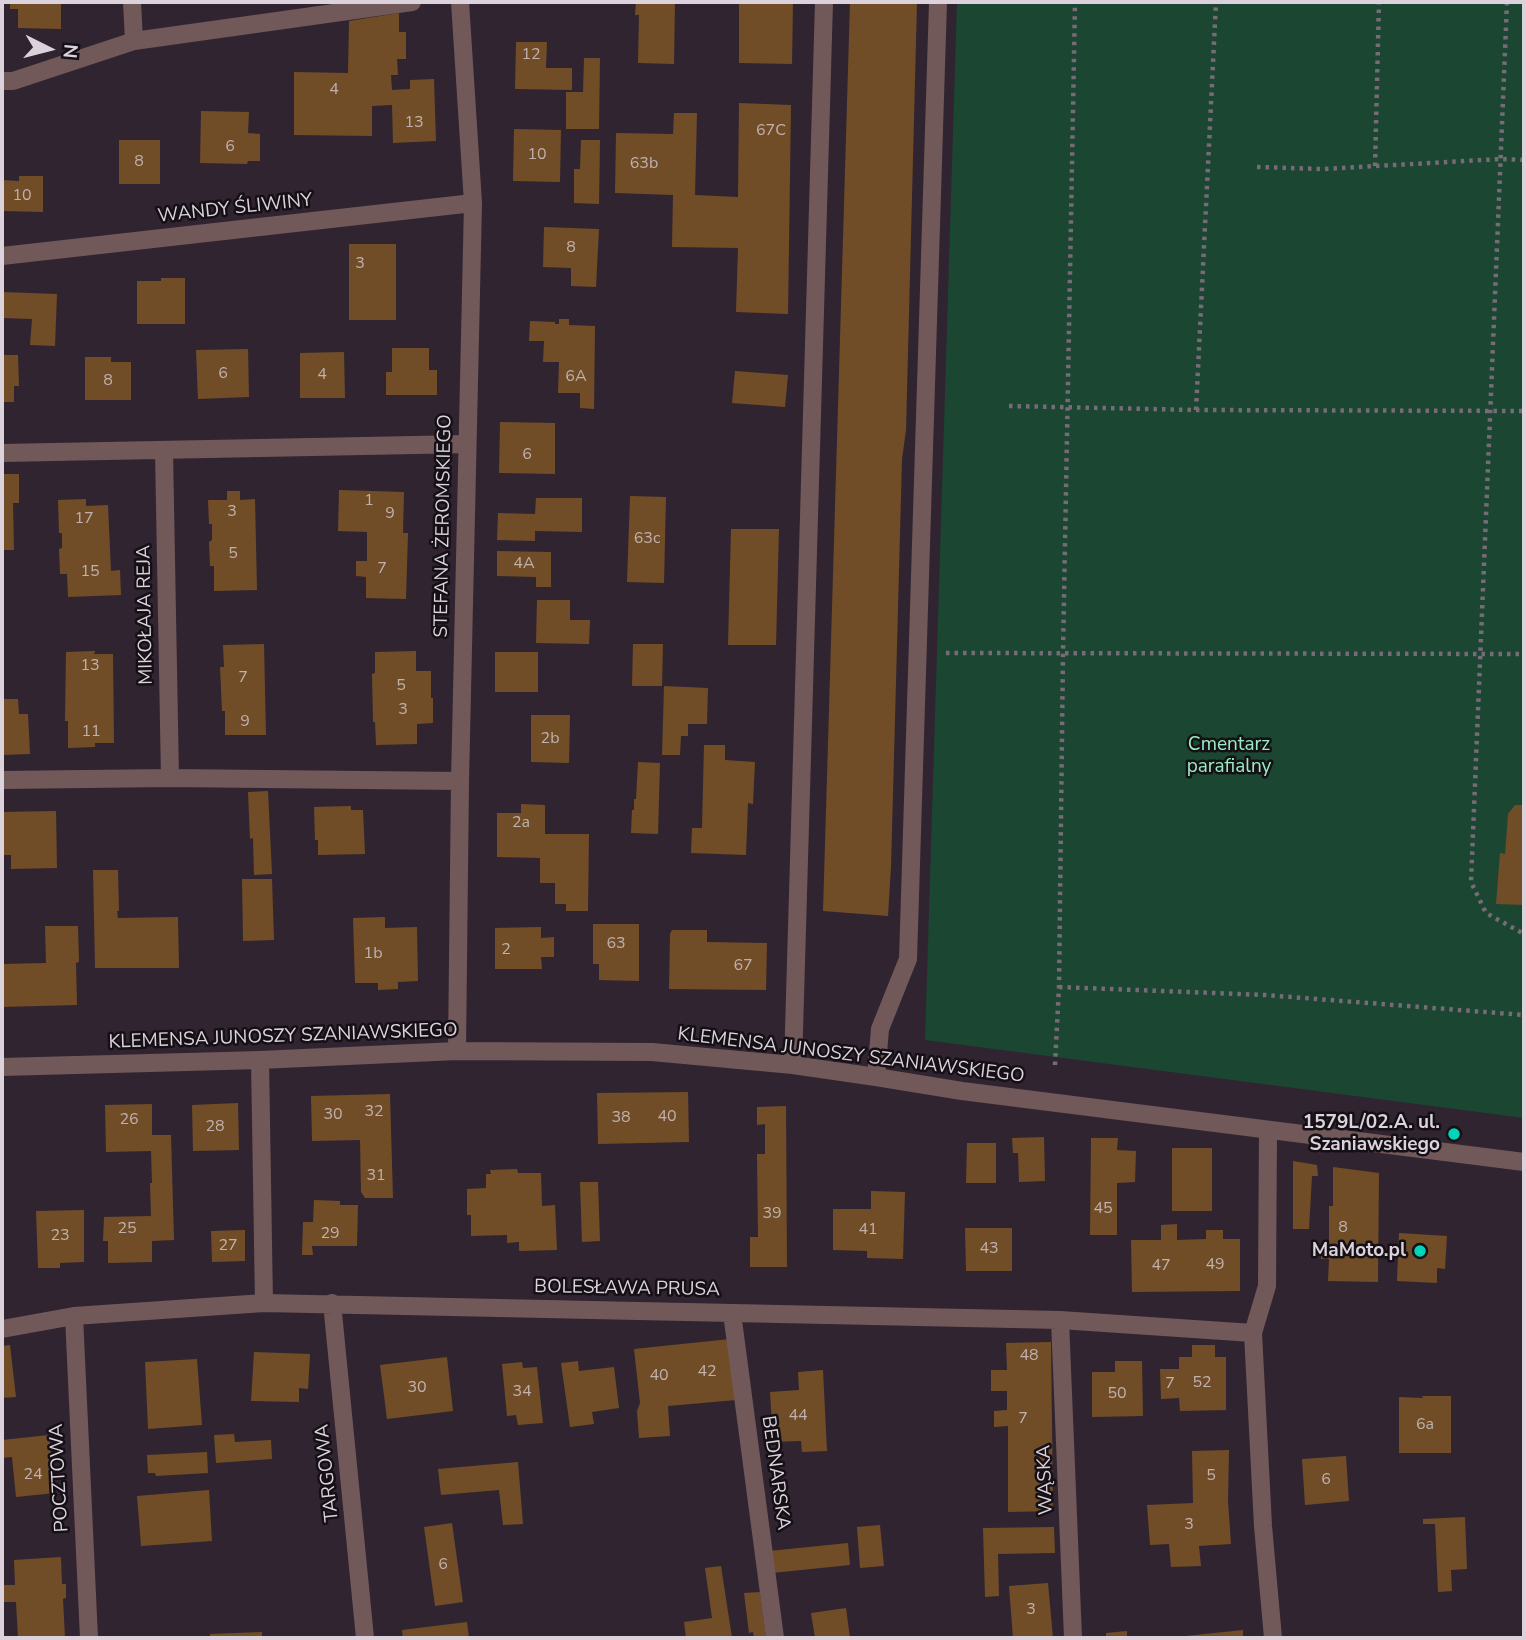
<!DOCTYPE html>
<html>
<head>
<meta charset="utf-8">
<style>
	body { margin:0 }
	#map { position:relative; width:1526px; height:1640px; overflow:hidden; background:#312431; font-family:"Nunito Sans",sans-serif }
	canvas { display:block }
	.frame { position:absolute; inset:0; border:4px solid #dbd2db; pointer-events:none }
	.north { position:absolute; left:14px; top:14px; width:70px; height:70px; -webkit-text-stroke:5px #151015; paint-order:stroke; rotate:96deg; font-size:19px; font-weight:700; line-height:28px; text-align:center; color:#dbd2db }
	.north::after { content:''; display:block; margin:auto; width:24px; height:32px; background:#dbd2db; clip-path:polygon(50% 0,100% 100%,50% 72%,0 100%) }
</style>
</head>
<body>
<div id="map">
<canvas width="1526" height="1640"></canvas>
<div class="frame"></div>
<div class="north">N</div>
</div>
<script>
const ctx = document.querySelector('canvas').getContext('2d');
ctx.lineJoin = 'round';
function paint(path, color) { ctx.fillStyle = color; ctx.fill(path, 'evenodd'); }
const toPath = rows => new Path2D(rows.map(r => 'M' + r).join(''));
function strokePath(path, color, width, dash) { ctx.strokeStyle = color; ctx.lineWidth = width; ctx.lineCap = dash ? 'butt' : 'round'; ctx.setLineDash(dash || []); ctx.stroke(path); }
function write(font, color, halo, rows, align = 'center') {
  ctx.font = font + ' "Nunito Sans",sans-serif'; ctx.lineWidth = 5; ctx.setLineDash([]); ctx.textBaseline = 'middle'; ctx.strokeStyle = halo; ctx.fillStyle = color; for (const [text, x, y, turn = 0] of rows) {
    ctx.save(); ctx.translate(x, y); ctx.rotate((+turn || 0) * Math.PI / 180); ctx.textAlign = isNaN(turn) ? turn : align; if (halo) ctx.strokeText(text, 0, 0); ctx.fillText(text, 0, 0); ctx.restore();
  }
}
const green = toPath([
	[957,2,1524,2,1524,1118,925,1040]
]);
const building = toPath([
	[10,2,61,2,61,29,18,28,18,9,10,9],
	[636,2,675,2,674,64,638,63,639,15,635,15],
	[739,2,793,2,792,64,739,63],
	[850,2,917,2,906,430,902,459,891,867,888,916,823,911],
	[399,13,399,32,406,32,406,59,397,59,398,75,391,75,392,90,410,89,410,80,434,79,436,141,393,143,392,105,372,106,372,136,294,135,294,72,348,73,349,21],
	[516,42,547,42,546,68,572,68,572,90,515,89],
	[584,58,600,58,599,129,566,129,566,92,583,92],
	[739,103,791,105,788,314,736,312,738,248,672,247,673,195,615,193,616,133,673,134,674,113,697,113,695,195,738,197],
	[201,111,249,112,248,133,260,134,260,161,248,161,247,164,200,163],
	[514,129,561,130,560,182,513,181],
	[119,140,160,140,160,184,119,184],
	[581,140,600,140,599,204,574,203,574,169,580,169],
	[19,176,43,176,43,212,2,211,2,180,19,181],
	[544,227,599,229,596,287,571,286,571,268,543,267],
	[349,244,396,244,396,320,349,320],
	[161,278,185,278,185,324,137,324,137,281,161,281],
	[2,292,57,294,55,346,30,345,32,319,2,318],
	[559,319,569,319,569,325,595,326,594,409,580,408,580,393,558,393,559,362,543,362,544,341,529,341,530,321,555,322,555,324,559,324],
	[392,348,429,348,429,370,437,370,437,395,386,395,386,372,392,372],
	[248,349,249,397,198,399,196,350],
	[344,352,345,398,300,398,300,353],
	[2,355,18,355,19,386,14,386,14,402,2,402],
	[85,357,111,357,111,362,131,362,131,400,85,400],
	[735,371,788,375,785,407,732,403],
	[500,422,555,423,555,474,499,473],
	[2,474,19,474,19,503,13,503,14,550,2,550],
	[339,490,404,492,403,533,408,533,406,599,366,598,366,577,356,576,356,561,367,561,367,532,338,531],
	[227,491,240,491,240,500,255,499,257,590,214,591,214,566,210,566,209,542,212,540,212,524,209,524,208,500,227,500],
	[630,496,666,497,664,583,627,582],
	[536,498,582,498,582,532,535,531,535,541,497,540,498,513,535,514],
	[86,499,86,506,108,505,111,571,120,570,121,595,68,597,67,574,60,574,59,549,62,548,62,533,59,533,58,500],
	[731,529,779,529,776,645,728,645],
	[497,551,551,552,551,587,536,587,536,577,497,576],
	[537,600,570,600,570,620,590,620,589,644,536,643],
	[264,644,266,735,225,735,225,711,222,711,220,667,224,667,223,645],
	[633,644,663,644,662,686,632,686],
	[95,651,94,654,113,654,114,743,95,743,95,747,68,748,68,721,65,721,66,652],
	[416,651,416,671,431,671,431,698,433,698,433,723,417,724,417,744,376,745,375,722,373,722,372,674,375,673,375,652],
	[495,652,538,652,538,692,495,692],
	[664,686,708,688,707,724,688,724,688,736,681,736,680,755,662,755],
	[2,699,18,699,19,714,28,714,30,754,2,755],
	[531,715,570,715,569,763,531,762],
	[704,745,725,745,725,760,755,762,753,804,748,803,746,855,691,853,692,828,702,828],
	[638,762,660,763,658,834,631,833,632,810,634,810,634,799,636,799],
	[268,791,272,874,254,875,253,838,250,839,248,792],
	[521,804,545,805,545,834,589,834,588,911,566,911,566,904,555,904,555,883,540,883,540,858,497,857,497,813,521,813],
	[1515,805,1524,805,1524,905,1496,904,1500,853,1505,854,1508,814],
	[351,806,351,810,363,810,365,854,318,855,318,840,315,840,314,807],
	[56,811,57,868,11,869,11,855,2,855,2,812],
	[93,870,118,870,119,911,117,911,118,918,178,917,179,968,95,968],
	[242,879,272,879,274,940,243,941],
	[385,917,385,928,417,927,418,981,398,982,398,989,378,990,378,983,355,983,353,918],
	[593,924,639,924,639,981,599,980,599,964,593,964],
	[45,926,78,926,79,962,76,963,77,1005,2,1007,2,964,46,963],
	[541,927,541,938,554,937,554,957,541,957,542,969,495,969,495,928],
	[672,930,707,930,707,942,767,943,766,990,669,989,670,934],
	[688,1092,689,1142,598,1144,597,1093],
	[390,1094,393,1198,365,1198,361,1192,360,1140,312,1141,311,1096],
	[238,1103,239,1150,193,1151,192,1105],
	[152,1104,152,1135,171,1135,174,1240,152,1241,152,1262,108,1263,108,1241,103,1241,104,1217,151,1216,150,1183,152,1183,151,1151,106,1152,105,1105],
	[786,1106,787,1267,750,1267,750,1237,758,1237,757,1154,765,1154,765,1124,757,1125,757,1107],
	[1044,1137,1045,1181,1019,1182,1018,1153,1013,1153,1012,1138],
	[1091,1138,1118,1138,1117,1150,1136,1151,1135,1182,1117,1183,1117,1235,1090,1235],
	[967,1143,996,1143,996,1183,966,1183],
	[1172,1148,1212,1148,1212,1211,1172,1211],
	[1293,1161,1317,1165,1318,1176,1312,1176,1309,1229,1293,1229],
	[1333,1167,1379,1173,1378,1282,1328,1281,1329,1259,1321,1259,1321,1249,1329,1249,1329,1206,1333,1206],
	[517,1169,518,1173,541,1173,542,1206,555,1205,557,1250,519,1251,519,1242,507,1243,507,1235,471,1236,471,1215,467,1215,467,1189,486,1188,486,1174,491,1174,490,1170],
	[580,1182,598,1182,600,1241,582,1242],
	[871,1191,905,1192,903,1259,867,1258,867,1251,833,1250,833,1209,871,1209],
	[314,1200,340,1201,340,1205,358,1205,357,1246,312,1246,313,1255,302,1255,303,1222,313,1222],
	[84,1210,84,1262,60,1263,60,1268,38,1268,36,1211],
	[1177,1224,1177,1240,1206,1239,1206,1230,1223,1230,1223,1239,1240,1239,1240,1291,1132,1292,1131,1240,1161,1240,1161,1225],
	[965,1228,1012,1228,1012,1271,966,1271],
	[245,1230,245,1261,212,1262,211,1231],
	[1399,1233,1447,1236,1445,1269,1437,1268,1437,1283,1397,1281],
	[730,1339,736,1400,668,1406,670,1436,639,1438,637,1411,640,1403,634,1349],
	[1051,1342,1053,1511,1008,1512,1008,1426,994,1427,994,1411,1007,1410,1007,1391,991,1391,991,1370,1007,1370,1006,1343],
	[10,1345,16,1397,2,1398,2,1346],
	[1192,1345,1215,1345,1215,1357,1226,1357,1226,1410,1180,1411,1179,1398,1161,1399,1160,1369,1179,1369,1179,1357,1192,1357],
	[254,1352,310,1354,308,1389,299,1388,299,1402,251,1401],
	[447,1357,453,1411,387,1419,380,1365],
	[197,1359,202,1425,148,1429,145,1362],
	[578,1361,579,1371,614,1367,619,1408,592,1412,594,1424,570,1427,561,1363],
	[1115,1361,1142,1361,1143,1416,1092,1417,1092,1372,1115,1372],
	[522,1362,523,1368,537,1367,543,1423,518,1425,516,1415,507,1416,502,1364],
	[823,1370,827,1451,802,1452,801,1441,773,1442,770,1392,799,1390,798,1372],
	[1422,1396,1451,1396,1451,1453,1399,1453,1399,1397,1423,1398],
	[234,1434,235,1442,271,1440,272,1459,216,1463,214,1435],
	[49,1435,55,1493,16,1497,12,1457,2,1458,2,1440],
	[1229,1450,1228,1501,1231,1544,1199,1546,1201,1566,1171,1567,1169,1544,1150,1545,1147,1505,1193,1503,1192,1451],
	[207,1452,208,1473,156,1476,155,1473,148,1473,147,1455],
	[1346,1456,1349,1501,1305,1505,1302,1459],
	[518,1462,523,1524,503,1525,499,1490,441,1495,438,1469],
	[209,1490,212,1541,141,1546,137,1496],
	[1465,1517,1467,1569,1451,1570,1452,1591,1438,1592,1435,1524,1423,1524,1423,1519],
	[452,1523,463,1602,435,1606,424,1527],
	[880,1525,884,1566,860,1568,857,1527],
	[1054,1527,1055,1553,998,1554,999,1596,985,1597,983,1528],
	[848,1543,850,1565,772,1573,769,1551],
	[61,1557,62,1584,66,1584,66,1598,63,1599,65,1638,18,1638,16,1602,3,1602,2,1585,15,1585,14,1560],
	[721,1566,732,1638,686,1638,684,1622,712,1618,705,1568],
	[1048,1583,1053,1638,1013,1638,1009,1586],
	[760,1592,766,1638,754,1638,753,1632,749,1633,744,1593],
	[846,1608,850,1638,815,1638,811,1613],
	[467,1622,469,1638,403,1638,402,1630],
	[1243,1630,1243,1638,1185,1638,1185,1636],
	[1127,1631,1127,1638,1106,1638,1106,1633],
	[262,1632,262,1638,210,1638,210,1634]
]);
const path = toPath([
	[1507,2,1471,882,1486,913,1524,934],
	[1375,166,1379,2],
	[1257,167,1323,169,1501,159,1524,160],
	[1009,406,1196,410,1524,411],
	[1196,410,1216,2],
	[946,653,1524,654],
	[1059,987,1265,995,1524,1015],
	[1055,1065,1059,987,1063,653,1075,2]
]);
const minor = toPath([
	[132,2,134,41],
	[2,81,13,81,134,41,412,2],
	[2,256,473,203],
	[164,451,170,778],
	[2,453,467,444],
	[2,780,170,778,460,781],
	[457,1051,460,781,473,203,460,2],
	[260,1060,264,1303],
	[793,1065,824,2],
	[2,1067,260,1060,457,1051,652,1052,793,1065,876,1077,962,1091,1524,1162],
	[876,1077,880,1029,908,959,938,2],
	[1268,1131,1267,1286,1253,1333,1263,1526,1273,1638],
	[332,1303,365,1638],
	[732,1313,775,1638],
	[74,1316,89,1638],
	[1060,1320,1073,1638],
	[2,1329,74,1316,264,1303,1060,1320,1253,1333]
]);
const markers = [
	[1454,1134,7,"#00d5b7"],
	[1420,1251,7,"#00d5b7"]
];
const numberNames = [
	["12",531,55],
	["4",334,90],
	["13",414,123],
	["67C",771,131],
	["6",230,147],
	["10",537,155],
	["8",139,162],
	["63b",644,164],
	["10",22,196],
	["8",571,248],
	["3",360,264],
	["6",223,374],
	["4",322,375],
	["6A",576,377],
	["8",108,381],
	["6",527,455],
	["1",369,501],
	["3",232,512],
	["9",390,514],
	["17",84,519],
	["63c",647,539],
	["5",233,554],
	["4A",524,564],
	["7",382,569],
	["15",90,572],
	["13",90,666],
	["7",243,678],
	["5",401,686],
	["3",403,710],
	["9",245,722],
	["11",91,732],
	["2b",550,739],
	["2a",521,823],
	["63",616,944],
	["2",506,950],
	["1b",373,954],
	["67",743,966],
	["32",374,1112],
	["30",333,1115],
	["40",667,1117],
	["38",621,1118],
	["26",129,1120],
	["28",215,1127],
	["31",376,1176],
	["45",1103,1209],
	["39",772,1214],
	["8",1343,1228],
	["25",127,1229],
	["41",868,1230],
	["29",330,1234],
	["23",60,1236],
	["27",228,1246],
	["43",989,1249],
	["49",1215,1265],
	["47",1161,1266],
	["48",1029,1356],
	["42",707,1372],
	["40",659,1376],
	["52",1202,1383],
	["7",1170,1384],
	["30",417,1388],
	["34",522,1392],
	["50",1117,1394],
	["44",798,1416],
	["7",1023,1419],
	["6a",1425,1425],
	["24",33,1475],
	["5",1211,1476],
	["6",1326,1480],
	["3",1189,1525],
	["6",443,1565],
	["3",1031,1610]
];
const streetNames = [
	["WANDY ŚLIWINY",235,209,-6],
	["STEFANA ŻEROMSKIEGO",444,526,-89],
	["MIKOŁAJA REJA",146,615,-91],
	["KLEMENSA JUNOSZY SZANIAWSKIEGO",283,1037,-2],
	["KLEMENSA JUNOSZY SZANIAWSKIEGO",851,1056,7],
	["BOLESŁAWA PRUSA",627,1289,1],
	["TARGOWA",328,1473,-96],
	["BEDNARSKA",775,1473,82],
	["POCZTOWA",60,1478,-93],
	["WĄSKA",1046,1480,-92]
];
const parkNames = [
	["Cmentarz",1229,745],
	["parafialny",1229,767]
];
const poiNames = [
	["1579L/02.A. ul.",1440,1123],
	["Szaniawskiego",1440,1145],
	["MaMoto.pl",1406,1251]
];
paint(green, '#1a4632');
paint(building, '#714d27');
strokePath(path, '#766b76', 4.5, [3.5, 5]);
strokePath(minor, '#725959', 18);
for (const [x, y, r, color] of markers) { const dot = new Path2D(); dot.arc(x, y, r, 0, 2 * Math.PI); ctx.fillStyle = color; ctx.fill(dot); strokePath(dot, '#151015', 2.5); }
write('16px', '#c0b1ae', null, numberNames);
write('19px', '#dbd2db', '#151015', streetNames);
write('19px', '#99edc2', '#151015', parkNames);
write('bold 19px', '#dbd2db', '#151015', poiNames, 'right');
</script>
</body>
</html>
